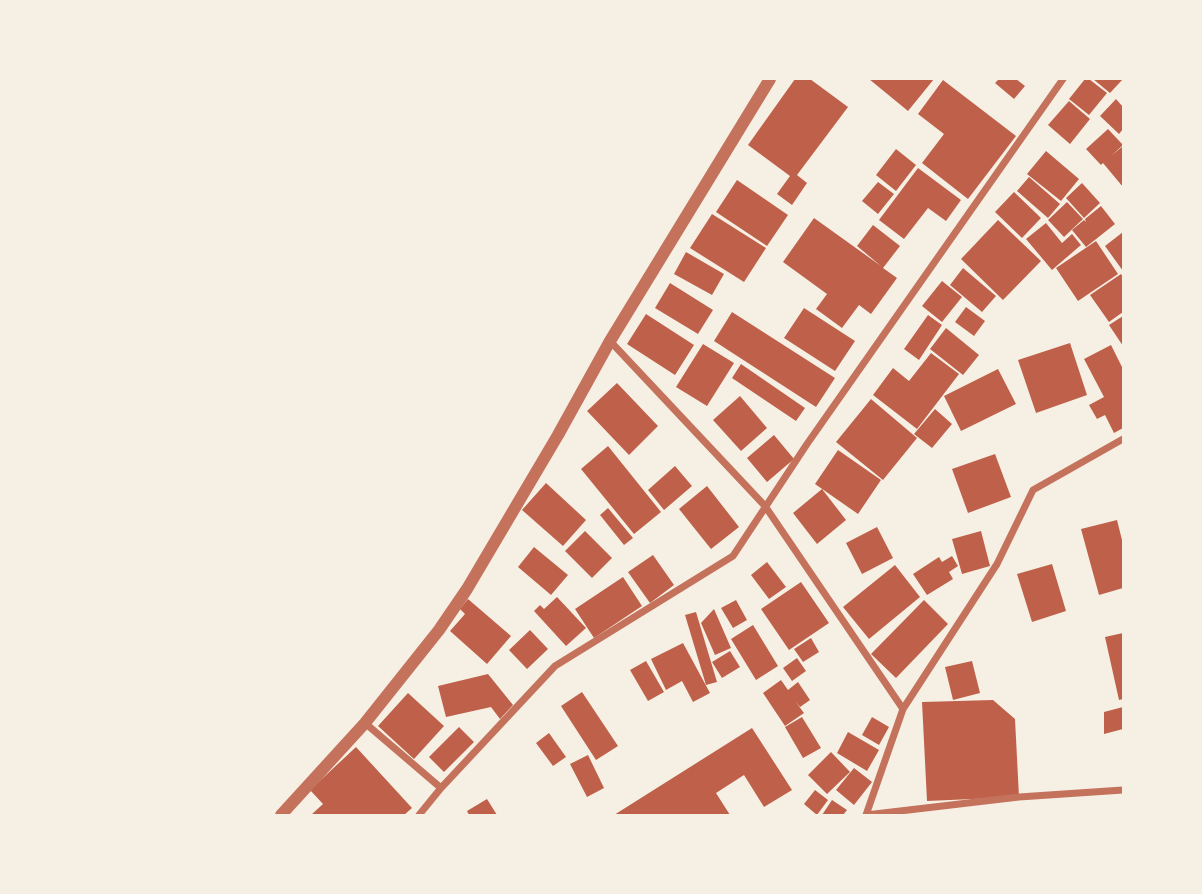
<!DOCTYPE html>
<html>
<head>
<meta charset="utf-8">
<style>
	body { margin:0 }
	#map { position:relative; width:1202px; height:894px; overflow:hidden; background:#f6efe4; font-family:"Zilla Slab",serif }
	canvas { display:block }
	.frame { position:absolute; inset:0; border:80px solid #f6efe4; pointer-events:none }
</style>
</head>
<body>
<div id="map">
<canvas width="1202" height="894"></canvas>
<div class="frame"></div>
</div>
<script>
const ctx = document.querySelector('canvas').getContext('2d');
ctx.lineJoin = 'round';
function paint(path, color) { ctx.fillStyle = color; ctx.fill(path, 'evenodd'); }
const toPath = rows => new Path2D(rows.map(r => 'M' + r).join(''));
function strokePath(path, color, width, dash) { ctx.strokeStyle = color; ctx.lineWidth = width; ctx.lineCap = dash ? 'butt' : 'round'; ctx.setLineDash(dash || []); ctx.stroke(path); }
const building = toPath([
	[795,79,810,79,848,107,797,175,807,183,792,205,777,194,790,176,748,145],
	[869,79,934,79,908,111],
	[999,79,1016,79,1025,86,1014,99,995,83],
	[1085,79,1089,79,1107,93,1089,115,1069,99],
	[1093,79,1123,79,1110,93],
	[943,80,1016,136,968,199,922,163,944,134,918,114],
	[1116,99,1123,107,1123,129,1119,134,1100,116],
	[1069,101,1090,119,1070,144,1048,125],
	[1108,129,1123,145,1111,156,1123,146,1123,187,1103,163,1101,165,1086,149],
	[896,149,916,165,896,191,876,175],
	[1046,151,1079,179,1061,201,1027,174],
	[918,168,961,200,946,221,928,208,904,239,879,220],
	[1029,177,1060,204,1048,218,1017,191],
	[737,180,788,215,767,246,716,212],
	[878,182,894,194,878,214,862,201],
	[1082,183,1100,203,1084,218,1066,198],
	[1014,192,1041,218,1022,238,995,212],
	[1067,202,1083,219,1064,237,1048,220],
	[1101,206,1115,224,1086,247,1072,230,1084,220,1086,222,1085,219],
	[712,214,766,248,744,282,690,248],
	[814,218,881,266,857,246,873,225,900,246,883,268,897,278,871,314,859,305,842,328,816,309,827,294,783,262],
	[998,220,1041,261,1003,300,961,259],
	[1046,223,1062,243,1072,234,1081,245,1052,270,1026,239],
	[1123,232,1123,271,1105,246],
	[1096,241,1118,274,1078,301,1056,268],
	[686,252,724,274,712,295,674,274],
	[963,268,996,296,982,312,950,285],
	[1121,274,1123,277,1123,312,1109,322,1090,295],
	[942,281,962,297,942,322,922,306],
	[670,283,713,310,698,334,655,308],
	[966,307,985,321,974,336,955,322],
	[804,308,855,341,835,371,784,338],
	[732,312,835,378,816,407,714,341],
	[646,314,694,345,675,375,627,344],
	[928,315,942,325,919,360,904,349],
	[1123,316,1123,346,1109,325],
	[946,328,979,355,963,375,930,349],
	[1070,343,1087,395,1036,413,1018,360],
	[703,344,734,363,707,406,676,387],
	[1111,345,1123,369,1123,428,1114,433,1105,415,1097,419,1089,405,1104,397,1084,359],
	[931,353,959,374,917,429,873,395,893,368,909,381],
	[741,364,805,408,796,421,732,378],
	[998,369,1016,404,961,431,944,396],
	[617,383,658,426,629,455,587,411],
	[740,396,767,428,741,451,713,420],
	[871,399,917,438,883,480,836,442],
	[935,409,952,424,932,448,914,434],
	[774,435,794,459,767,482,747,458],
	[608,446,661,512,634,534,581,469],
	[838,450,881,480,858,514,815,484],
	[995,454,1011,497,968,513,952,469],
	[675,466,692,486,664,510,648,490],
	[546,483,586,520,563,546,522,510],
	[707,486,739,527,711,549,679,509],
	[822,489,846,520,817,544,793,513],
	[608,508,633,538,624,545,600,515],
	[1117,520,1123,544,1123,588,1099,595,1081,529],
	[877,527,893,558,862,574,846,543],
	[585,531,612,558,592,578,565,551],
	[981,531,990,566,962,574,952,539],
	[534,547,568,575,551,595,518,567],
	[653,555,674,585,650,603,628,572],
	[952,556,958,566,949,572,953,579,927,595,913,574,939,557,942,562],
	[767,562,786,587,769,599,751,575],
	[1052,564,1066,611,1032,622,1017,574],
	[895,565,920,597,869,639,843,607],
	[623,577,642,606,594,638,575,609],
	[801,582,829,623,789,650,761,609],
	[557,597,586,628,566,646,534,611,540,605,544,609],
	[468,599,511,636,487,664,450,631,465,614,460,609],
	[736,600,747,620,733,628,721,608],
	[924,600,948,624,896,678,871,654],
	[714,609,731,648,715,655,701,623],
	[696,612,717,682,706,685,685,615],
	[753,625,778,666,756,680,731,639],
	[530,630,548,649,527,669,509,650],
	[1123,633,1123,699,1119,700,1105,637],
	[811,638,819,652,803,662,794,649],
	[683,643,710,693,693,702,682,681,666,690,651,659],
	[730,651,740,667,722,678,712,662],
	[797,658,806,671,792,681,783,668],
	[646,661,664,692,648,701,630,670],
	[972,661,980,693,953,700,945,667],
	[488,674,513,705,500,719,491,707,446,717,438,686],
	[781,680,788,690,798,682,810,700,800,707,795,701,804,713,785,726,763,693],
	[582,692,618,746,596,760,561,706],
	[408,693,444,726,414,759,378,726],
	[993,700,1015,719,1019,797,927,801,922,702],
	[1123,707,1123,729,1104,734,1104,712],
	[802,717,821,748,803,758,785,727],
	[872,717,889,727,879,745,862,735],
	[459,727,474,742,444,772,429,757],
	[752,728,792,790,764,807,744,775,716,793,730,815,614,815],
	[848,732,879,750,867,771,837,753],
	[549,733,566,757,553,766,536,743],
	[356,747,412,808,404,815,311,815,323,804,310,790],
	[831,752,850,772,827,794,808,775],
	[588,755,604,788,587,797,570,764],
	[854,768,872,782,854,805,836,790],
	[815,790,828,800,817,815,804,804],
	[487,799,497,815,469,815,467,811],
	[832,800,847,810,843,815,822,815]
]);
const minor = toPath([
	[610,341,765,506,903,709],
	[365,723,441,788],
	[419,815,441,788,555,666,733,556,807,444,1063,79],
	[866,815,903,709,997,564,1033,490,1123,439],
	[866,815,1019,797,1123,790]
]);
const tertiary = toPath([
	[281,815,365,723,439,630,467,589,558,435,610,341,770,79]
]);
paint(building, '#bf614a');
strokePath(minor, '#c5725c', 7);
strokePath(tertiary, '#c5725c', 12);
</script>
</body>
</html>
